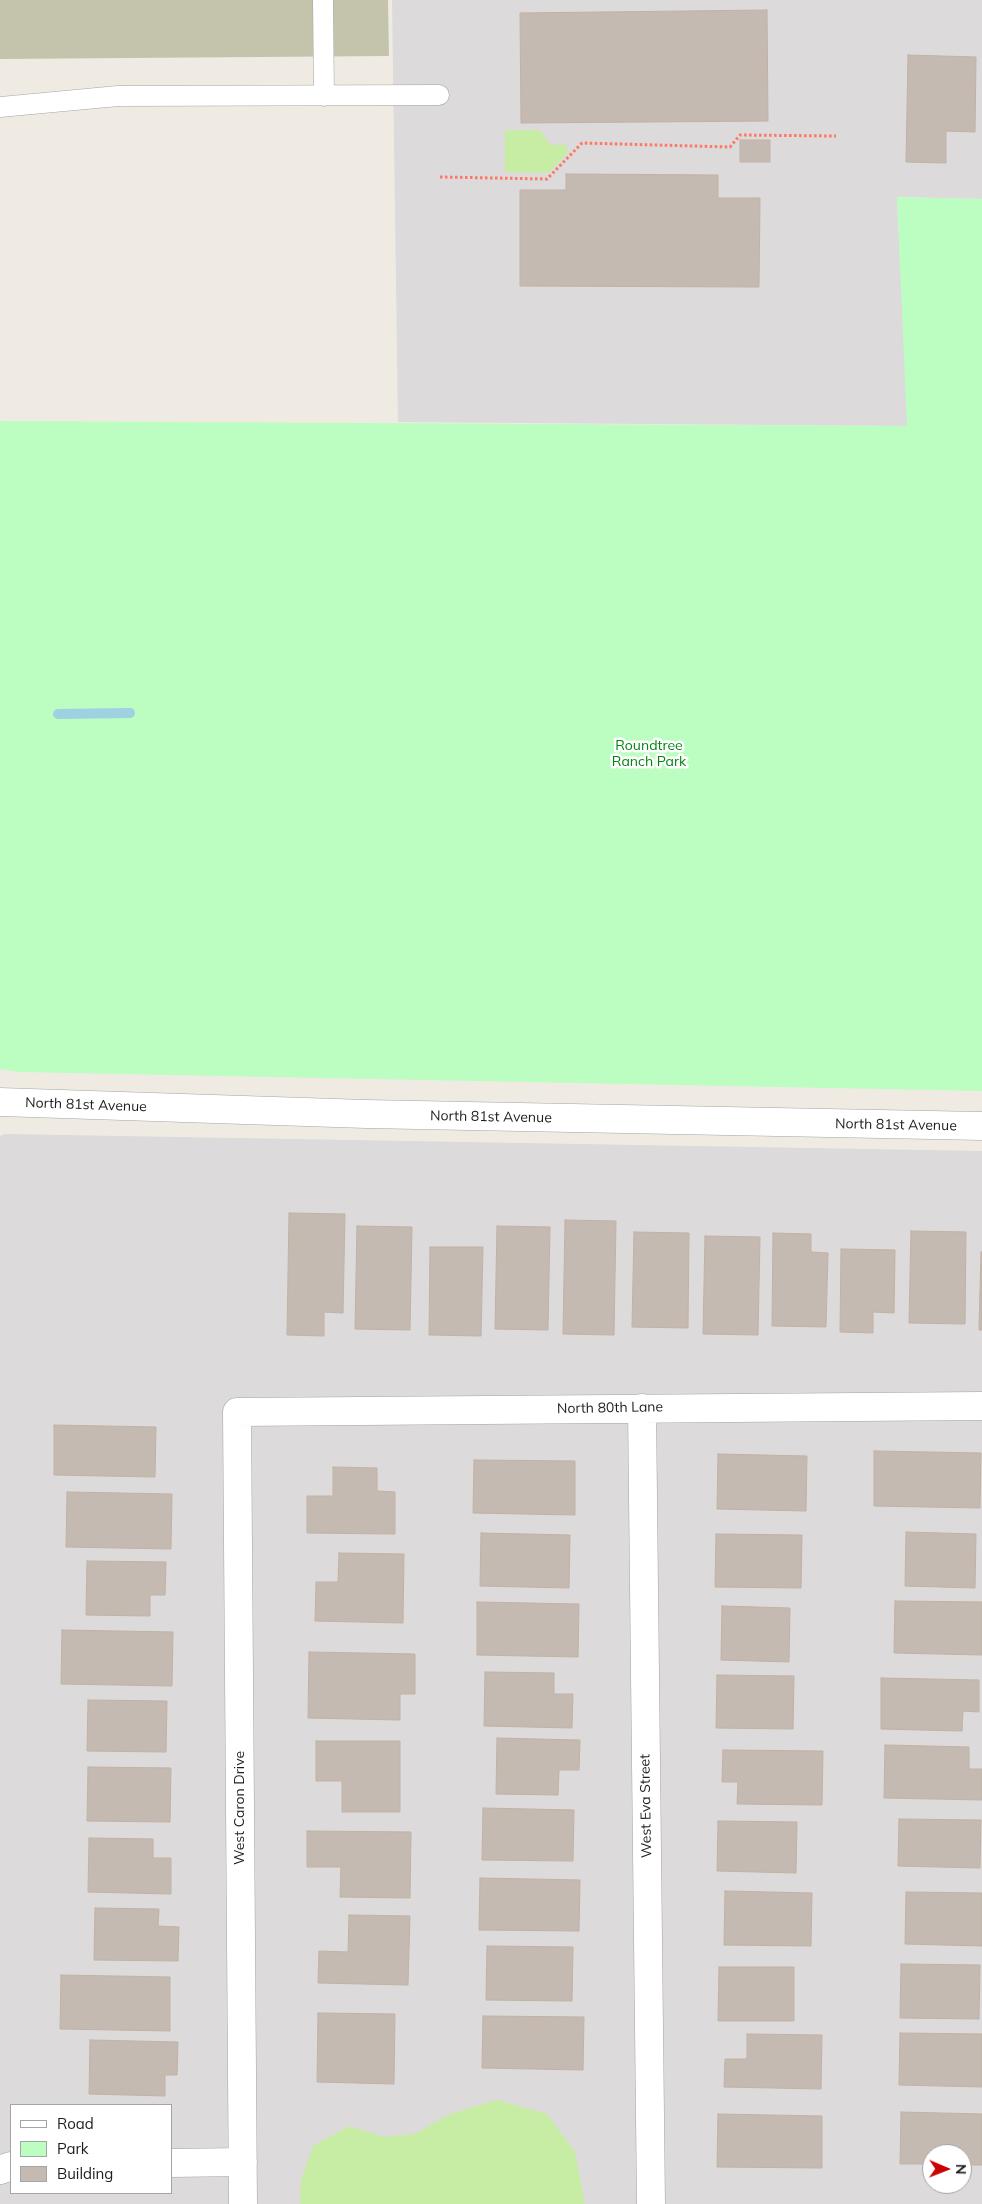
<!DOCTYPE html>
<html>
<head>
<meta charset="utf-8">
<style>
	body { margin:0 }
	#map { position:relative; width:982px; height:2204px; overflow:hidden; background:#efebe3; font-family:Mulish,sans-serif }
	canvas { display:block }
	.legend { position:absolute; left:10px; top:2104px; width:162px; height:90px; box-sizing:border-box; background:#fff; border:1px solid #a5a5a5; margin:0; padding:6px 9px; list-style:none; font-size:15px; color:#1d1d1d }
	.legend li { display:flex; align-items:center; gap:10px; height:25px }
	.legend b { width:25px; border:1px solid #a5a5a5 }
	.north { position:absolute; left:922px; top:2144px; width:50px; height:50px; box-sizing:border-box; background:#fff; border:1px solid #a5a5a5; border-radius:50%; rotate:91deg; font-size:14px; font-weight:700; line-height:20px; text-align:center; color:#1d1d1d }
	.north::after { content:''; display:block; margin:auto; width:18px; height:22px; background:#cb0300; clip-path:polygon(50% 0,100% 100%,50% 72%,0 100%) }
</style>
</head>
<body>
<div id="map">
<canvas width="982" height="2204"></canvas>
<ul class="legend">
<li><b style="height:6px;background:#fff"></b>Road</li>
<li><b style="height:14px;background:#bcfdc2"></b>Park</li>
<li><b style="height:14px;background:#c4bab2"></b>Building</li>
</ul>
<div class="north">N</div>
</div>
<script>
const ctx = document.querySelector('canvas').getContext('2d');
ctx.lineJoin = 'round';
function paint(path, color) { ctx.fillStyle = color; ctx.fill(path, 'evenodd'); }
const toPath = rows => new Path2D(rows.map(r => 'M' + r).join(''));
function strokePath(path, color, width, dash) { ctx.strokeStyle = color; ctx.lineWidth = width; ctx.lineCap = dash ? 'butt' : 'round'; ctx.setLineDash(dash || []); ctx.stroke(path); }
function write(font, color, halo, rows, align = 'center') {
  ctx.font = font + ' Mulish,sans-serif'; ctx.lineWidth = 5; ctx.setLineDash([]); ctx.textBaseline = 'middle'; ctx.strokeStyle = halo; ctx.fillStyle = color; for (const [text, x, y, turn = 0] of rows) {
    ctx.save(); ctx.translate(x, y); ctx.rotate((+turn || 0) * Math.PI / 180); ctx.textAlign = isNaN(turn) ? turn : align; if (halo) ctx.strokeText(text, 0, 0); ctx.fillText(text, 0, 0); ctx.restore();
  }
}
const residential = toPath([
	[392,0,982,0,982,199,897,197,908,426,398,422],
	[5,1134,982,1151,982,2204,0,2204,0,1136],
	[11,2105,171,2105,171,2193,11,2193],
	[932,2154,962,2154,962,2184,932,2184]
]);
const construction = toPath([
	[0,0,388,0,389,56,0,59]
]);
const grass = toPath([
	[505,130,540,130,550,145,567,145,567,154,548,173,505,172],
	[497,2100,547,2114,575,2152,585,2204,300,2204,301,2180,313,2146,349,2126,385,2137,415,2134,450,2114]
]);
const park = toPath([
	[897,197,982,199,982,1091,19,1072,0,1069,0,421,907,426]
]);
const stream = toPath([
	[58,714,130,713]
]);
const building = toPath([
	[767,10,768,121,521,123,520,13,767,10],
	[908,55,976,57,975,132,946,131,946,163,906,162,908,55],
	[740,140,770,140,770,162,740,162,740,140],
	[566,174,718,175,718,198,760,198,759,287,520,286,520,190,566,190,566,174],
	[289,1213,345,1214,343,1313,324,1312,324,1336,287,1335,289,1213],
	[565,1220,616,1221,614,1335,563,1334,565,1220],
	[357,1226,412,1227,410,1330,355,1329,357,1226],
	[497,1226,550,1227,548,1330,495,1329,497,1226],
	[911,1231,966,1232,965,1324,909,1323,911,1231],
	[634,1232,689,1233,688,1328,632,1327,634,1232],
	[773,1233,811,1234,811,1252,828,1253,826,1327,772,1326,773,1233],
	[705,1236,760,1237,758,1335,703,1334,705,1236],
	[430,1247,483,1247,481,1336,429,1335,430,1247],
	[841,1249,895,1250,894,1313,873,1312,873,1333,840,1332,841,1249],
	[981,1252,982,1252,982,1330,979,1330,981,1252],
	[54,1425,156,1427,155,1477,54,1475,54,1425],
	[874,1451,981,1453,980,1508,874,1506,874,1451],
	[718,1454,807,1456,806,1511,717,1509,718,1454],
	[474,1460,575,1461,575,1515,473,1513,474,1460],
	[333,1467,377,1468,377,1491,395,1492,395,1534,307,1533,307,1496,333,1496,333,1467],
	[67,1492,172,1494,171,1549,66,1547,67,1492],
	[906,1532,976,1534,975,1588,905,1586,906,1532],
	[481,1533,570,1535,569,1588,480,1586,481,1533],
	[716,1534,802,1535,801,1588,715,1587,716,1534],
	[339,1553,404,1554,403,1623,315,1621,316,1582,338,1582,339,1553],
	[87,1561,166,1562,165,1595,150,1595,150,1616,86,1615,87,1561],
	[895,1601,982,1602,982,1655,894,1653,895,1601],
	[477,1602,579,1604,578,1657,477,1655,477,1602],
	[722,1606,790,1608,789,1662,721,1660,722,1606],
	[62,1630,173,1632,172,1686,61,1684,62,1630],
	[309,1652,415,1654,415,1694,400,1694,400,1720,308,1718,309,1652],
	[485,1672,554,1673,554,1694,573,1694,572,1728,484,1726,485,1672],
	[717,1675,794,1676,793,1729,716,1728,717,1675],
	[881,1678,979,1680,979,1712,963,1711,962,1731,881,1729,881,1678],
	[88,1700,167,1701,166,1752,87,1751,88,1700],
	[497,1738,580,1740,579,1770,559,1770,558,1795,496,1794,497,1738],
	[316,1741,400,1741,400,1812,342,1812,342,1781,316,1781,316,1741],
	[885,1745,969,1747,969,1769,982,1769,982,1800,884,1798,885,1745],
	[723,1750,823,1751,822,1805,737,1804,738,1782,722,1782,723,1750],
	[88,1767,171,1768,170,1822,87,1821,88,1767],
	[483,1808,574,1810,573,1861,482,1860,483,1808],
	[899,1819,981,1820,980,1868,898,1866,899,1819],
	[718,1821,797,1822,796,1873,717,1871,718,1821],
	[307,1831,411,1832,410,1898,340,1897,341,1867,307,1867,307,1831],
	[89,1838,153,1839,153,1858,171,1858,171,1894,88,1892,89,1838],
	[480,1878,580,1880,579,1931,479,1930,480,1878],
	[725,1891,812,1893,811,1946,724,1945,725,1891],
	[906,1892,982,1893,982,1946,905,1944,906,1892],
	[95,1908,159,1909,158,1926,179,1927,178,1961,94,1960,95,1908],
	[349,1915,410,1916,408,1985,318,1983,319,1951,348,1952,349,1915],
	[487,1946,573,1947,572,2001,486,2000,487,1946],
	[901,1964,980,1965,979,2019,900,2018,901,1964],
	[719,1967,794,1967,794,2021,718,2021,719,1967],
	[61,1975,170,1977,170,2031,60,2029,61,1975],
	[318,2013,395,2014,394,2084,317,2082,318,2013],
	[483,2016,584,2017,583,2070,482,2068,483,2016],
	[900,2033,982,2034,982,2087,899,2085,900,2033],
	[747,2034,822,2035,821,2089,724,2087,725,2059,747,2059,747,2034],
	[90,2040,178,2042,177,2075,165,2075,165,2096,89,2094,90,2040],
	[901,2112,982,2114,982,2165,962,2165,962,2154,932,2154,932,2164,900,2164,901,2112],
	[718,2114,822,2116,822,2168,717,2167,718,2114]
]);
const path = toPath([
	[440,177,547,179,582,143,730,147,740,135,836,136]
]);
const lane = toPath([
	[323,0,324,96],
	[0,107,118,96,439,95]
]);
const street = toPath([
	[0,1102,366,1114,982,1126],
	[642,1408,651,2204],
	[171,2163,243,2162],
	[0,2170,11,2166],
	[243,2204,237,1412,982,1406]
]);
const parkNames = [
	["Roundtree",649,746],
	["Ranch Park",649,762]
];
const streetNames = [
	["North 81st Avenue",86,1105,2],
	["North 81st Avenue",491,1117,1],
	["North 81st Avenue",896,1125,1],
	["North 80th Lane",610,1408,-1],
	["West Eva Street",646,1806,-91],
	["West Caron Drive",240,1808,-90]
];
paint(residential, '#dcdada');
paint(construction, '#c4c4ad');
paint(grass, '#c7eda5');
paint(park, '#bcfdc2');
strokePath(stream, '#a0d1e0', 10);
paint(building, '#c4bab2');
strokePath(building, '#c2b2a4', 1);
strokePath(lane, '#a4a4a4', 21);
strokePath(street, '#a4a4a4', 29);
strokePath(path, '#ff7764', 3, [2.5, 2.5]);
strokePath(lane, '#fff', 20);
strokePath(street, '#fff', 28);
write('14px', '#048311', '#fff', parkNames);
write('14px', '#1d1d1d', '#fff', streetNames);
</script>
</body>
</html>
